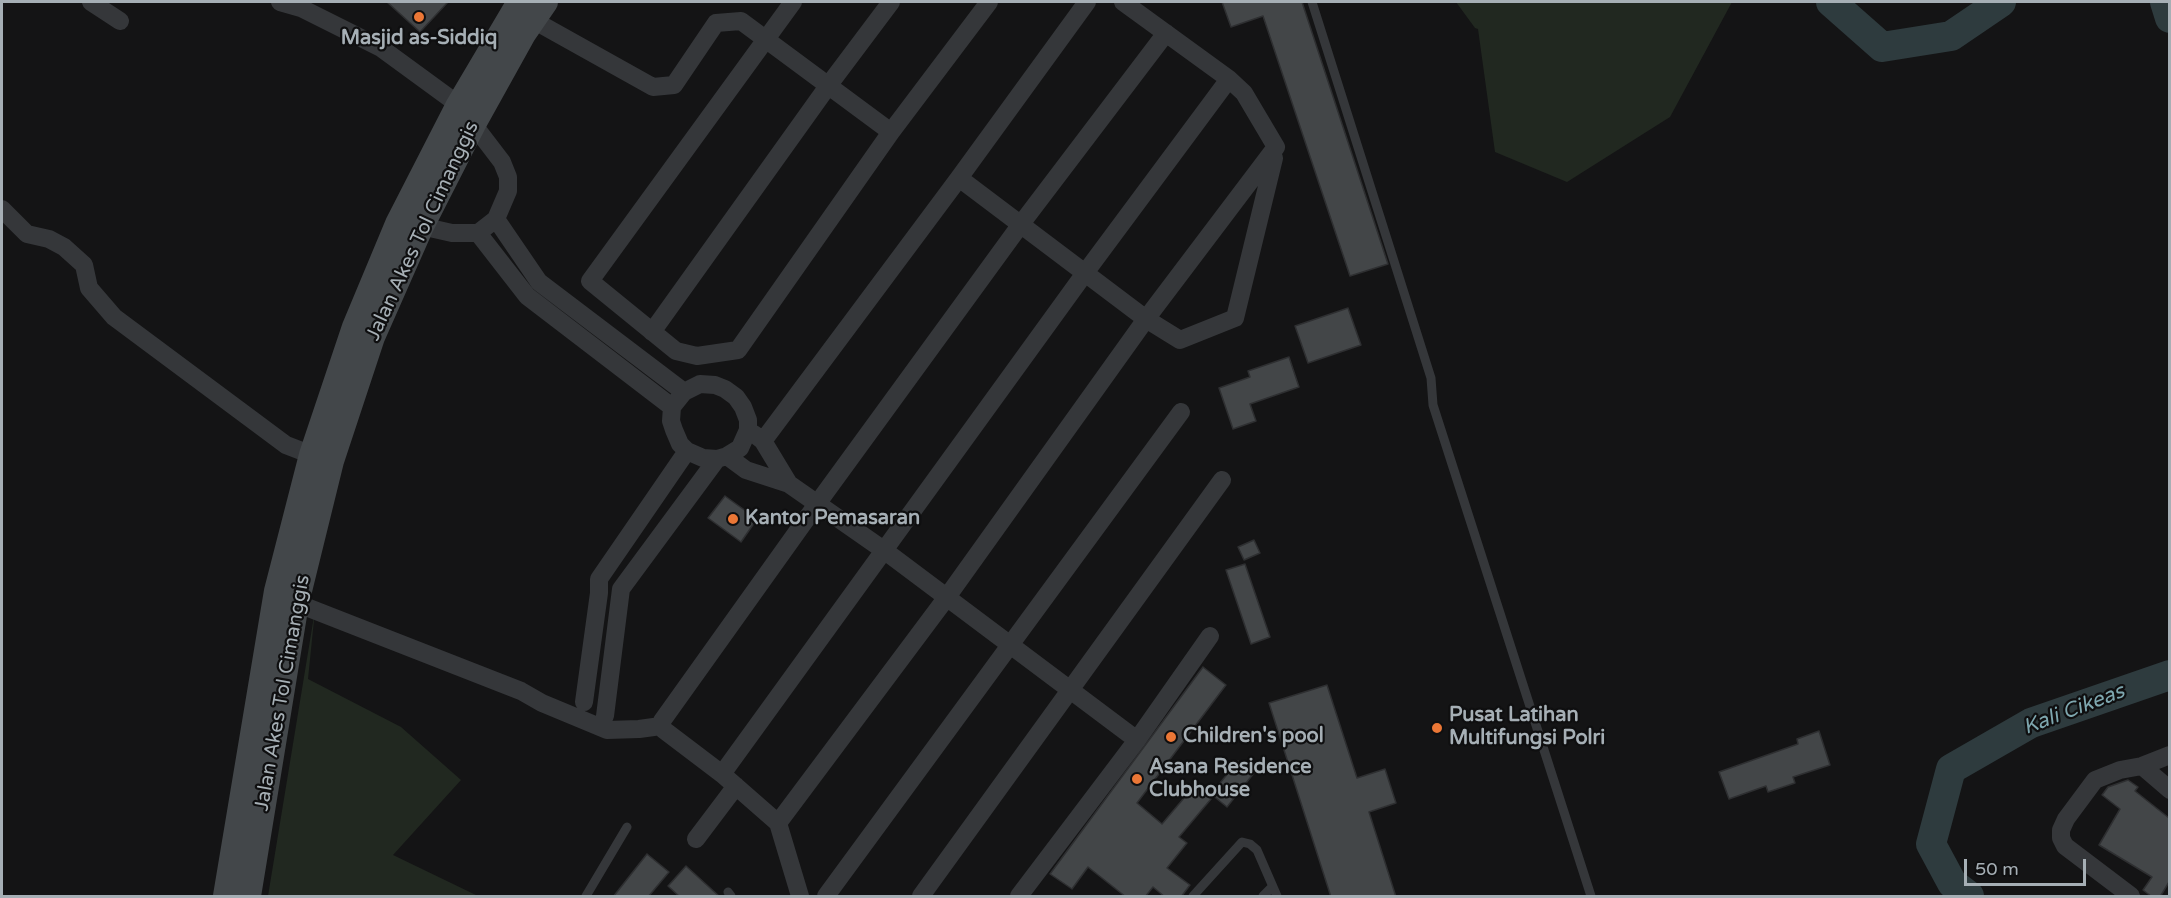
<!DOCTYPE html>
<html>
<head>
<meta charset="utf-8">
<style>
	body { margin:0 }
	#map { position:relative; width:2171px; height:898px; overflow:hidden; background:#141415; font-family:"Varela Round",sans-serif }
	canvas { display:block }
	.frame { position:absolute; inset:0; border:3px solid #a6afb5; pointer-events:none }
	.scale { position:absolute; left:1964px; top:859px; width:122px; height:27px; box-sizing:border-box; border:3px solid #a6afb5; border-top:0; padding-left:8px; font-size:18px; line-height:21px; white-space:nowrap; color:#a6afb5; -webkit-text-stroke:4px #0f0f10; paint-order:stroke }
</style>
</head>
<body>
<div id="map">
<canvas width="2171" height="898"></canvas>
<div class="frame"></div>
<div class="scale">50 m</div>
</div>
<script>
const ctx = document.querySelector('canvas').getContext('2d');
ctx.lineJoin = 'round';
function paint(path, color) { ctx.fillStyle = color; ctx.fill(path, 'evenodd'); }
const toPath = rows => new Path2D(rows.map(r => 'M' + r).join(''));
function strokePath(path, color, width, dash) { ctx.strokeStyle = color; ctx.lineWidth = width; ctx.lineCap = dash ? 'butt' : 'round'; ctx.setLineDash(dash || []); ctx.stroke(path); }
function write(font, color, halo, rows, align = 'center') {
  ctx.font = font + ' "Varela Round",sans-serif'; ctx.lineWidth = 4.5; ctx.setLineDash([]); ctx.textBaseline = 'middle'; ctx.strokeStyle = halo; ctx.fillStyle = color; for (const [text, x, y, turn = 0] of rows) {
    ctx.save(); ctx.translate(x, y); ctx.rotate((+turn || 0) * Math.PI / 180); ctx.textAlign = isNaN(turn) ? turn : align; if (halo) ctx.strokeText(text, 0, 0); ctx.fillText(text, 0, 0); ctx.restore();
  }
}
const green = toPath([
	[1456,2,1732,2,1670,117,1567,182,1495,152,1478,29,1475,28],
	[315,610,308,679,401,727,461,780,393,855,478,896,268,896]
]);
const river = toPath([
	[1831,2,1882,47,1951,36,2001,2],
	[2165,2,2170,18],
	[1969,896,1952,883,1931,844,1951,769,2031,723,2170,675]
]);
const building = toPath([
	[387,2,448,2,420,32,387,2],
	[1222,2,1302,2,1388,264,1350,276,1263,16,1231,27,1222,2],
	[1348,308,1361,345,1308,363,1295,326,1348,308],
	[1289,357,1299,387,1250,404,1256,421,1233,429,1219,388,1250,377,1248,371,1289,357],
	[725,496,757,519,741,542,708,518,725,496],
	[1254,540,1260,553,1244,560,1238,547,1254,540],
	[1245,564,1270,637,1251,644,1226,570,1245,564],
	[1203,667,1226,685,1137,803,1162,824,1195,785,1211,799,1179,837,1187,843,1167,868,1190,885,1181,897,1165,897,1153,887,1145,897,1126,897,1088,867,1072,889,1050,874,1203,667],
	[1327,685,1357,778,1385,769,1396,803,1369,812,1396,897,1331,897,1269,703,1327,685],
	[1819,731,1830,765,1793,777,1795,783,1768,792,1766,786,1729,799,1719,772,1798,744,1797,739,1819,731],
	[1238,761,1254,773,1227,807,1211,794,1238,761],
	[2128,780,2138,787,2135,791,2169,818,2169,882,2160,897,2152,897,2143,890,2152,877,2099,845,2120,809,2102,795,2108,787,2128,780],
	[647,854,669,872,648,897,613,897,647,854],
	[686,866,720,897,680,897,668,886,686,866]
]);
const service = toPath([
	[1312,2,1431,378,1433,405,1591,896],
	[728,892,731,896],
	[586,896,627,827],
	[1193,896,1242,842,1250,844,1257,850,1277,896],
	[1263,896,1272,887]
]);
const minor = toPath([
	[91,2,120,21],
	[280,2,301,8,381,48,459,105],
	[793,2,590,281,676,351,697,356,738,350,891,132,989,2],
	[533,20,653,87,674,85,716,23,741,21,891,132],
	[959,178,1146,319,1180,340,1235,318,1274,158],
	[2,209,27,234,49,239,64,247,84,265,89,288,114,317,286,445,312,455],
	[496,219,539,282,684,392],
	[421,226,452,233,478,233,496,219,508,191,508,177,502,162,473,124],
	[478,233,527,296,672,407],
	[652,332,828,86,891,2],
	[700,384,715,385,725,389,736,397,743,407,748,420,748,430,740,448,727,456,717,459,703,458,687,451,680,444,674,430,671,421,672,407,684,392,700,384],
	[754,434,763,441,789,484],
	[763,441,959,178,1087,2],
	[727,456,746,470,789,484,885,551,1137,740],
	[296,603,521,691,542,703,607,730,639,729,661,726],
	[584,702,599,593,599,579,687,451],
	[605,716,621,589,717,459],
	[2142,766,2170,790],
	[722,774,664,730,661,726,662,721,817,504,1021,224,1166,33],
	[778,823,947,597,1146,319,1276,147,1244,93,1229,79,1123,2],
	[696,839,736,786],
	[800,896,778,823,722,774,1085,273,1229,79],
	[826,896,1181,412],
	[921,896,1222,480],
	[1019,896,1137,740,1210,636],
	[2131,896,2065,846,2061,838,2061,830,2066,819,2095,780,2120,770,2142,766,2170,755]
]);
const secondary = toPath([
	[226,896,277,591,312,455,355,327,398,224,459,105,520,2],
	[248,896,296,603,331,461,372,337,421,226,473,124,523,34,545,2]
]);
const markers = [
	[419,17,6,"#eb7736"],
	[733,519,6,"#eb7736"],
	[1437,728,6,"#eb7736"],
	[1171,737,6,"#eb7736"],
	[1137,779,6,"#eb7736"]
];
const poiNames = [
	["Masjid as-Siddiq",419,39,"center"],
	["Kantor Pemasaran",745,519],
	["Pusat Latihan",1449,716],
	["Multifungsi Polri",1449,739],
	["Children's pool",1183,737],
	["Asana Residence",1149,768],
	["Clubhouse",1149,791]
];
const streetNames = [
	["Jalan Akes Tol Cimanggis",423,231,-65],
	["Jalan Akes Tol Cimanggis",283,693,-80]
];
const waterNames = [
	["Kali Cikeas",2074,710,-21]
];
paint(green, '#212820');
strokePath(river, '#2e3b3e', 30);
paint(building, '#434648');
strokePath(building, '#2e2f31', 1.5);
strokePath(service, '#35373a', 9);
strokePath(minor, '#35373a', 18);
strokePath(secondary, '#43474a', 26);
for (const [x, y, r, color] of markers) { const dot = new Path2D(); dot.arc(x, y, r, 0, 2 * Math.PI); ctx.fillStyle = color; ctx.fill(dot); strokePath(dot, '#0f0f10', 2); }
write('bold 20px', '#a6afb5', '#0f0f10', poiNames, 'left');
write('20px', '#a6afb5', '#0f0f10', streetNames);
write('italic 21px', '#7ea7af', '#0f0f10', waterNames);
</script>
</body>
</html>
